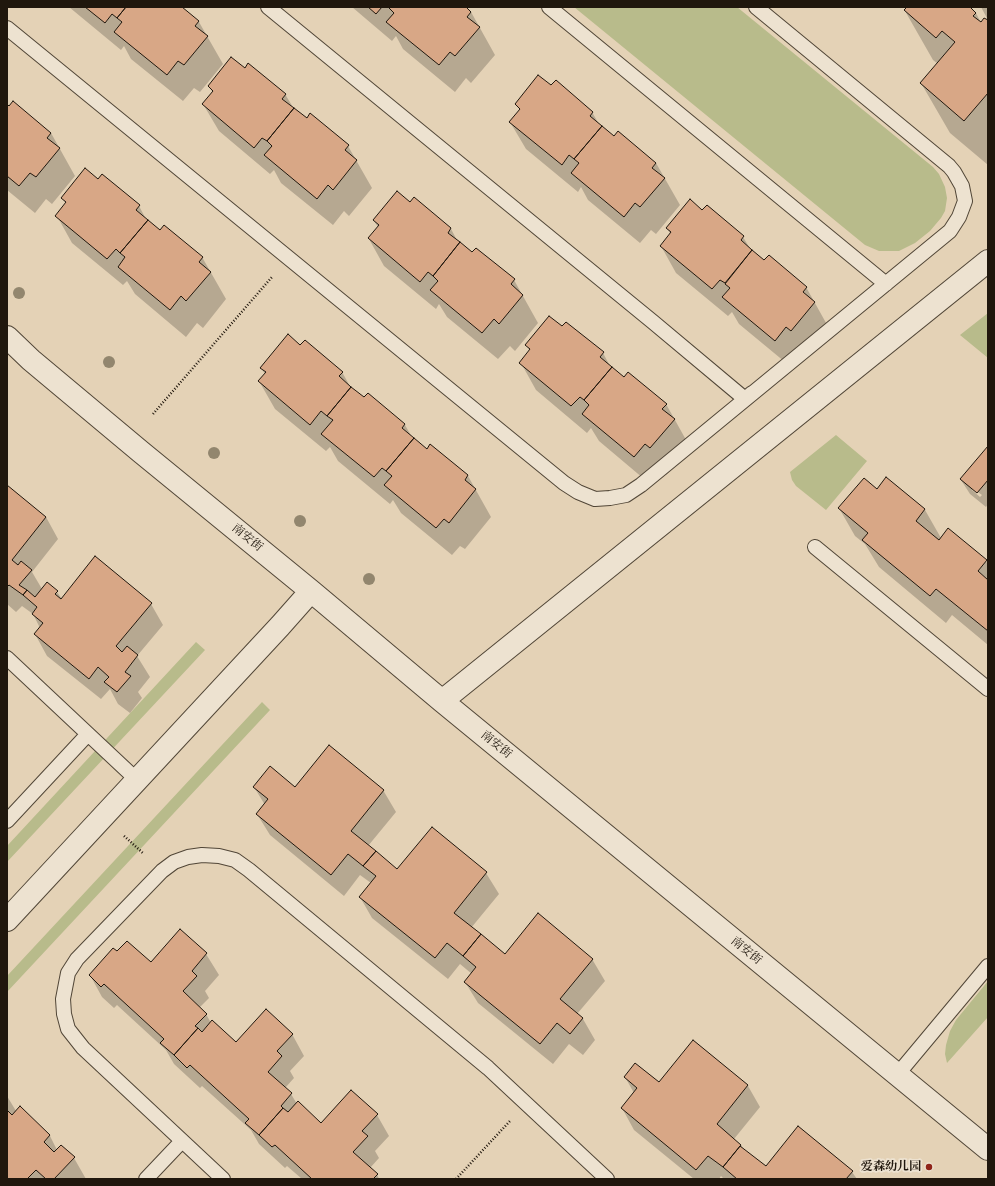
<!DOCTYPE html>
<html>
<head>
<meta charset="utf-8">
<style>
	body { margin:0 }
	#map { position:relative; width:995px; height:1186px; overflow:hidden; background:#e4d2b6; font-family:"IM FELL Great Primer",serif }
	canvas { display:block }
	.frame { position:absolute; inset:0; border:8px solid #20170d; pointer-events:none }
</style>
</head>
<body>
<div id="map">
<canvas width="995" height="1186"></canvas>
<div class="frame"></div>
</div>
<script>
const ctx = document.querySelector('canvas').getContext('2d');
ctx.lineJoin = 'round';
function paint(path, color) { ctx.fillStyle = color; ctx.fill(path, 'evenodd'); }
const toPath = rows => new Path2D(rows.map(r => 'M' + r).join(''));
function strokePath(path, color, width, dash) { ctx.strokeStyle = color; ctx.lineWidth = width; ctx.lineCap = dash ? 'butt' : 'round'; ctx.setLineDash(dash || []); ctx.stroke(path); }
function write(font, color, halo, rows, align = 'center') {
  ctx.font = font + ' "IM FELL Great Primer","Noto Serif SC",serif'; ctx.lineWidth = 3.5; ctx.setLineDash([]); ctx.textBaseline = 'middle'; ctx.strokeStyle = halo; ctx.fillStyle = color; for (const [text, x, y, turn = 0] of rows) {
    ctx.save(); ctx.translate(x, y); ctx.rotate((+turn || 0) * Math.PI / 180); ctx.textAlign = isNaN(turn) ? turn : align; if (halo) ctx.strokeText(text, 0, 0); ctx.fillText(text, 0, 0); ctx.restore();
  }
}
const green = toPath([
	[574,7,737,7,933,167,939,174,945,187,947,198,945,211,941,218,930,231,915,243,899,251,879,251,865,245],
	[988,313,988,358,960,335],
	[836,435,867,461,826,510,796,486,792,480,790,472],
	[196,642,205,650,7,862,7,846],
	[262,702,270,710,7,992,7,976],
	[988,981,988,1017,947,1063,945,1054,946,1045,950,1031,956,1020]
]);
const shadow = toPath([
	[69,7,181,7,199,22,223,64,200,92,194,88,183,101,131,59,124,46,121,50],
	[352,7,464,7,471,12,495,55,471,83,466,78,455,92,403,49,396,36,392,41],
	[908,7,968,7,976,13,981,23,988,22,988,165,950,133,921,83,938,64,933,60,905,11],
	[981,7,988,7,988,20],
	[245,69,285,94,294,109,307,120,348,146,372,188,349,216,344,211,333,225,281,183,274,170,270,174,219,131,203,104,213,93,209,86],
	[552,87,592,112,600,126,614,137,656,163,680,205,656,234,651,230,640,243,588,200,581,187,578,192,526,149,510,122,520,110,516,104],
	[13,103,51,133,75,176,52,204,46,199,35,213,7,190,7,106,9,107],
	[98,181,139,206,147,221,160,231,202,257,226,299,203,328,197,323,186,337,135,294,127,281,123,285,72,243,57,216,66,204,62,198],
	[414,199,451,229,458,242,472,254,514,280,538,323,515,351,510,346,498,359,447,317,439,304,436,309,384,266,369,239,378,227,374,221,411,204],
	[702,211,743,237,751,250,765,262,806,287,830,330,807,358,802,354,791,367,739,324,732,312,728,316,676,273,661,246,671,235,667,228],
	[562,328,603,353,611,368,624,378,666,404,690,447,666,475,661,470,650,484,599,441,591,428,587,433,536,390,521,363,530,351,526,345],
	[301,346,342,372,351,388,364,399,368,394,405,425,413,439,427,450,431,446,468,476,491,517,465,549,460,546,452,555,401,513,393,500,390,504,338,461,330,447,326,451,275,409,259,381,265,374,261,368],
	[988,447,988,504,986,507,970,494,961,480],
	[972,488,982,495,980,497,972,490],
	[887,479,925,510,941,538,986,561,988,565,988,645,952,615,946,623,879,567,865,544,855,536,839,508,877,490],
	[7,486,46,517,58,539,32,572,42,589,57,592,62,599,151,604,163,625,137,656,150,677,138,692,142,698,130,713,118,704,110,689,101,699,47,656,35,634,40,628,33,614,22,606,16,612,7,604],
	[254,787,383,790,396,812,368,846,398,871,432,829,486,873,499,894,471,928,505,955,592,959,605,981,577,1014,583,1019,595,1040,583,1055,569,1044,553,1064,478,1003,465,982,472,974,460,964,448,979,372,918,360,897,371,883,360,875,344,896,270,835,257,814,265,805],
	[180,931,206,954,219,975,205,991,209,998,199,1008,206,1014,211,1023,236,1044,292,1034,304,1056,290,1071,294,1078,285,1088,291,1094,297,1104,321,1124,377,1115,389,1136,375,1151,379,1158,370,1168,377,1174,379,1179,302,1179,287,1166,285,1168,259,1144,251,1130,202,1086,200,1088,174,1064,166,1050,117,1005,114,1008,102,997,90,975,117,953,151,963],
	[694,1041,748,1086,760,1107,734,1139,741,1145,743,1149,766,1168,852,1172,857,1179,724,1179,721,1176,719,1179,694,1179,634,1130,622,1108,634,1093,625,1077,659,1083],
	[7,1096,16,1111,20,1108,50,1136,57,1150,74,1158,86,1179,7,1179]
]);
const building = toPath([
	[85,7,126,7,117,18,112,14,105,23,85,7],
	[126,7,182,7,199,21,195,26,208,36,184,65,178,61,167,75,114,32,122,22,117,18,126,7],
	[368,7,382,7,376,14,368,7],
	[390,7,466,7,471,12,467,17,480,27,455,56,450,52,439,65,386,22,394,13,389,8,390,7],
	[907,7,970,7,976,13,973,16,981,22,984,18,988,20,988,93,964,121,920,83,955,42,942,31,936,38,904,10,907,7],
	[231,57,245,68,248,63,286,94,282,99,294,108,267,141,262,138,254,148,202,104,213,91,208,86,231,57],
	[538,75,551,85,556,80,593,112,590,116,602,126,574,159,569,155,562,165,509,122,520,109,515,104,538,75],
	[13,101,51,133,47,138,60,148,36,177,30,173,19,186,7,176,7,104,9,106,13,101],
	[294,108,307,118,310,113,349,145,345,150,357,160,333,190,328,185,317,199,264,155,272,146,267,141,294,108],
	[602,126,614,136,618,131,656,163,652,168,665,178,640,207,635,203,624,217,571,173,579,163,574,159,602,126],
	[85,168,98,179,102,174,140,205,136,210,148,220,120,253,116,249,107,259,55,216,66,202,61,198,85,168],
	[397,191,410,202,414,197,451,228,448,233,460,242,433,276,428,272,420,282,368,238,379,225,373,220,397,191],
	[690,199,702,210,707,205,744,236,741,240,752,250,725,283,720,280,712,289,660,246,671,232,666,228,690,199],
	[148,220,160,230,164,225,203,257,199,262,211,272,186,301,181,296,170,310,118,267,125,257,120,253,148,220],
	[460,242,472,252,476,248,515,279,511,284,523,295,499,324,494,319,482,333,430,290,438,281,433,276,460,242],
	[752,250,764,260,769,255,807,287,803,292,815,302,791,331,786,327,775,341,722,297,730,288,725,284,752,250],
	[549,316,562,326,566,322,604,352,600,357,612,367,584,400,580,397,571,406,519,363,530,349,525,345,549,316],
	[288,334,300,345,305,340,343,372,339,376,351,387,327,416,321,411,310,425,258,381,266,372,260,368,288,334],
	[612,367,624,377,628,372,667,404,662,409,675,419,650,448,645,444,634,457,582,414,589,405,584,400,612,367],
	[351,387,364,397,368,393,405,424,402,428,414,438,386,471,382,468,374,477,321,434,333,420,327,416,351,387],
	[414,438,427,449,430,444,468,475,465,480,476,489,449,523,444,519,436,528,384,485,392,476,386,471,414,438],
	[988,446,988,480,977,493,960,479,988,446],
	[886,477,925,509,916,521,939,540,948,528,987,560,978,571,988,580,988,631,936,589,930,596,862,540,868,533,838,508,864,478,877,489,886,477],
	[7,485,46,517,12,560,18,565,21,561,32,570,19,585,27,590,23,595,9,585,7,587,7,485],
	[95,556,152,603,116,646,122,652,127,646,138,655,125,672,131,676,117,692,104,682,109,677,98,667,89,679,34,634,43,623,32,614,37,607,23,595,27,590,35,597,47,582,58,591,55,594,61,599,95,556],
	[329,745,384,790,351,831,376,851,363,866,348,854,331,875,256,814,268,799,253,787,270,766,295,787,329,745],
	[432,827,487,872,454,913,481,934,463,956,447,943,435,958,359,897,376,876,363,866,376,851,397,869,432,827],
	[538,913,593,959,560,999,583,1018,570,1034,557,1023,540,1044,464,982,476,967,463,956,481,934,505,954,538,913],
	[180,929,207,953,192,971,197,976,183,991,207,1014,195,1026,198,1028,174,1055,160,1043,164,1039,104,984,101,987,89,975,113,948,117,951,127,941,151,962,180,929],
	[266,1009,293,1034,277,1051,282,1056,268,1072,292,1093,281,1106,283,1108,259,1135,245,1123,249,1119,190,1065,187,1068,174,1055,198,1028,202,1032,212,1020,236,1042,266,1009],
	[693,1040,748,1085,717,1124,741,1145,723,1167,708,1156,696,1170,621,1108,637,1088,624,1077,635,1063,659,1082,693,1040],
	[351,1090,378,1114,362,1131,368,1136,353,1152,378,1174,373,1179,312,1179,275,1145,272,1147,259,1135,283,1108,288,1112,298,1101,321,1123,351,1090],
	[20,1106,50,1135,44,1142,54,1152,61,1145,75,1157,54,1179,46,1179,36,1170,27,1179,7,1179,7,1110,12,1115,20,1106],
	[798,1126,853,1171,846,1179,737,1179,723,1167,740,1146,766,1166,798,1126]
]);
const path = toPath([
	[153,414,272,277],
	[124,836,144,854],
	[456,1179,510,1121]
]);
const lane = toPath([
	[268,7,653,322,745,399,752,393],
	[549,7,886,284],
	[7,28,564,483,578,492,595,499,610,498,626,495,641,485,950,231,959,217,965,201,962,186,954,172,949,166,756,7],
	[815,547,988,689],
	[7,658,137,780],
	[7,821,88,734],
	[897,1075,988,966],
	[146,1179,182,1141],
	[223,1179,83,1048,68,1029,64,1014,63,999,68,973,77,959,162,871,174,862,188,857,202,855,219,856,235,860,249,870,488,1068,607,1179]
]);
const street = toPath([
	[7,337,31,360,141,452,311,591,442,701,988,1149],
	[442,701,988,261],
	[7,920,280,626,311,591]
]);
const trees = [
	[19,293],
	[109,362],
	[214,453],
	[300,521],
	[369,579]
];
const markers = [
	[929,1167,4,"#8f2418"]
];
const streetNames = [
	["南安街",247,538,39],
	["南安街",496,745,39],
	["南安街",746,951,39]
];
const poiNames = [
	["爱森幼儿园",921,1167]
];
paint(green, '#b8bb8b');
paint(shadow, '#0003');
paint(building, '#d8a786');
strokePath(building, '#20170d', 1);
strokePath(lane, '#514637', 16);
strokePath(street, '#514637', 24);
strokePath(path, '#20170d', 2.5, [1, 2]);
strokePath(lane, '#ede2d0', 14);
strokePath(street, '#ede2d0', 22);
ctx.fillStyle = '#92866e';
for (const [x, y] of trees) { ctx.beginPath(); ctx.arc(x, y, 6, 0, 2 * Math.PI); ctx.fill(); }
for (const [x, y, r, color] of markers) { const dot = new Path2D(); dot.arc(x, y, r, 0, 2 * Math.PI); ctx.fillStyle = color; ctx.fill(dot); strokePath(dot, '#ede2d0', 1.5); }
write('12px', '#20170d', '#ede2d0', streetNames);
write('bold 12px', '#20170d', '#ede2d0', poiNames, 'right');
</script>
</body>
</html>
